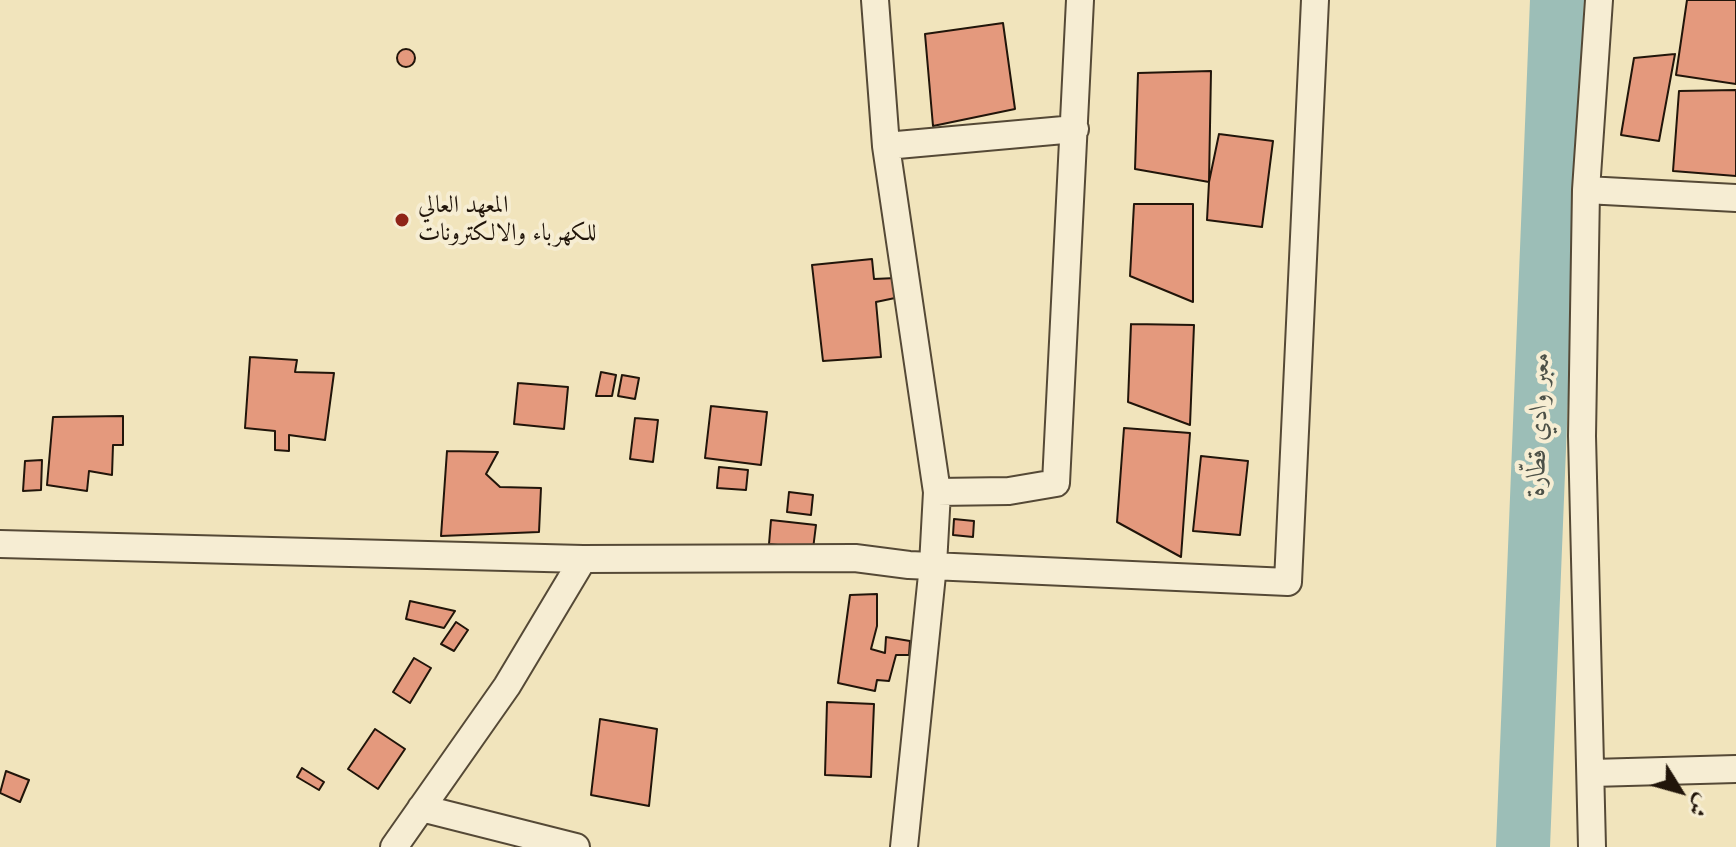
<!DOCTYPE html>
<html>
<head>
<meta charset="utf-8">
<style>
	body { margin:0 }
	#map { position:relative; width:1736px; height:847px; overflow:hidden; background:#f1e4bc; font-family:Cardo,Amiri,serif }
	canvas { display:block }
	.north { position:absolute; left:1640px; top:751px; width:80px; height:80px; -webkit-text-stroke:6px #f6edd3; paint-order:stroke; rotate:127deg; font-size:22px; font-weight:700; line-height:32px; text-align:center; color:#21150a }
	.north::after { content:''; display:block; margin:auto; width:28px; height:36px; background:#21150a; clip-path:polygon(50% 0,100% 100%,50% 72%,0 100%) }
</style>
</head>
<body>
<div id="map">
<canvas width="1736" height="847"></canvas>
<div class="north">ش</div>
</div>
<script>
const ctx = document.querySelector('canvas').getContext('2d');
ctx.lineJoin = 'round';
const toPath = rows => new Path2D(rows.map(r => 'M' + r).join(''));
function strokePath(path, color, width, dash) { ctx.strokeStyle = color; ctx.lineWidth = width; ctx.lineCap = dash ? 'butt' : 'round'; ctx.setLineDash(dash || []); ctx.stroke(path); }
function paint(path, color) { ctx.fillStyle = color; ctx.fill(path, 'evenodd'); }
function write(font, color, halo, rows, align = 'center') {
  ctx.font = font + ' Cardo,Amiri,serif'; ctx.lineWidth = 8; ctx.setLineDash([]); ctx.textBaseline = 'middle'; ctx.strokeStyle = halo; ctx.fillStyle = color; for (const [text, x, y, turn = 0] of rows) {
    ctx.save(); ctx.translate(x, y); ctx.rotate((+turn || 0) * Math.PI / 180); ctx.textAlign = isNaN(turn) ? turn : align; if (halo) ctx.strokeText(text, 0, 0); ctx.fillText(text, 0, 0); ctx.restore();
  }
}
const river = toPath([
	[1523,847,1557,0]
]);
const building = toPath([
	[1687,0,1736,0,1736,84,1676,75,1687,0],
	[1003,23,1015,109,933,126,925,34,1003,23],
	'397 58a9 9 0 1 1 18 0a9 9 0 1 1-18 0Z',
	[1675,54,1659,141,1621,135,1634,58,1675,54],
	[1211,71,1209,182,1135,169,1138,73,1211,71],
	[1736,90,1736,176,1673,171,1679,91,1736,90],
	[1219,134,1273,141,1262,227,1207,220,1209,182,1219,134],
	[1134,204,1193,204,1193,302,1130,276,1134,204],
	[872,259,874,279,896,278,895,298,876,302,881,357,823,361,812,265,872,259],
	[1131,324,1194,325,1190,425,1128,402,1131,324],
	[250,357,297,360,295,372,334,373,325,440,289,435,289,451,275,450,275,431,245,428,250,357],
	[601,372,616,375,612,396,596,396,601,372],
	[622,375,639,378,635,399,618,396,622,375],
	[518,383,568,387,564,429,514,424,518,383],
	[711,406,767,412,761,465,705,458,711,406],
	[123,416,123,445,113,445,112,475,89,471,87,491,47,485,53,417,123,416],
	[635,418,658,420,653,462,630,459,635,418],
	[1124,428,1190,433,1181,557,1117,522,1124,428],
	[447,451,498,452,486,474,500,487,541,488,539,532,441,536,447,451],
	[1201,456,1248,461,1240,535,1193,531,1201,456],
	[42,460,41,490,23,491,25,461,42,460],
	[719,467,748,470,746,490,717,488,719,467],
	[789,492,813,495,811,515,787,512,789,492],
	[954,519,974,521,973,537,953,535,954,519],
	[771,520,816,525,813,549,769,544,771,520],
	[877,594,877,626,871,649,885,653,886,637,910,641,909,655,896,655,889,681,877,680,875,691,838,683,850,595,877,594],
	[410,601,455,611,444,628,406,619,410,601],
	[456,622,468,630,454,651,441,644,456,622],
	[414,658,431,668,410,703,393,692,414,658],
	[827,702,874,704,871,777,825,775,827,702],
	[600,719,657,729,649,806,591,795,600,719],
	[375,729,405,749,378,789,348,769,375,729],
	[302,768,324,782,319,790,297,777,302,768],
	[6,771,29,780,20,802,0,793,6,771]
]);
const street = toPath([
	[875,0,886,146,937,492,933,565,904,847],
	[886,146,1075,129],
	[1586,190,1736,198],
	[937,492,1009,491,1056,483,1080,0],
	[0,544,583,559,855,558,909,565,1288,582,1315,0],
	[1592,773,1736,769],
	[421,808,576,847],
	[394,847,507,686,583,559],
	[1592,847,1582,436,1586,190,1599,0]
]);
const markers = [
	[402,220,8,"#8f2418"]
];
const poiNames = [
	["المعهد العالي",418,206],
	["للكهرباء والالكترونات",418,234]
];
const waterNames = [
	["معبر وادي قطّارة",1540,424,-88]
];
strokePath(river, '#9cbeb7', 54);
paint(building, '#e4997d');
strokePath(building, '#21150a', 2);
strokePath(street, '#554936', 30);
strokePath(street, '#f6edd3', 26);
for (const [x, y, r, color] of markers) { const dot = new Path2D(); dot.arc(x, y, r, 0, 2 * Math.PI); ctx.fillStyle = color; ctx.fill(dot); strokePath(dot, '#f6edd3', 3); }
write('24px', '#21150a', '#f6edd3', poiNames, 'left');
write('italic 26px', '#4c5047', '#f6edd3', waterNames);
</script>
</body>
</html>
